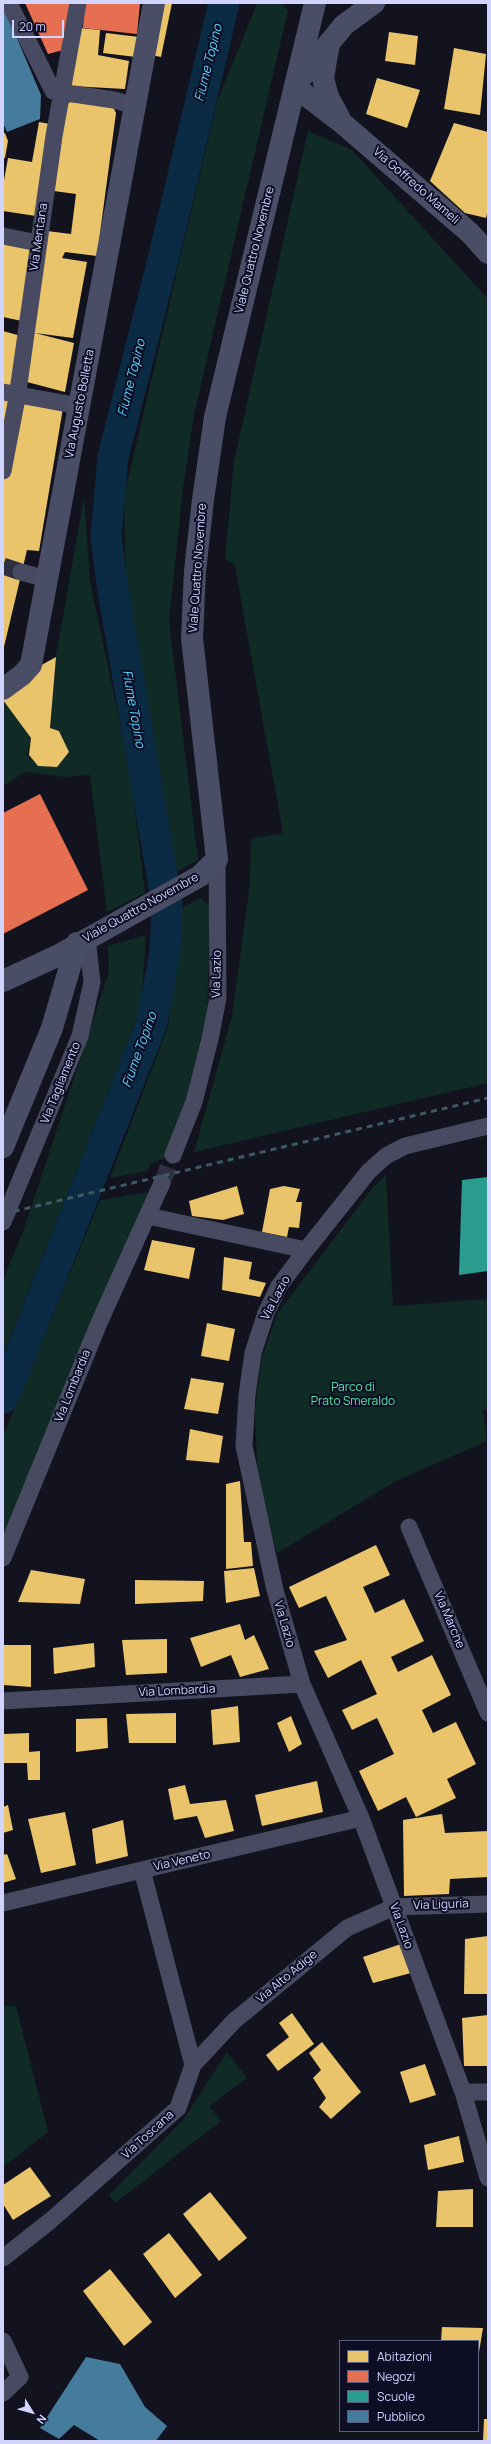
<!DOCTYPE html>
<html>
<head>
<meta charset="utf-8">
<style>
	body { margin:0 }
	#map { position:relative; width:491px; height:2444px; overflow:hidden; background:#12131f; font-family:Manrope,sans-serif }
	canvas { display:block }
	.frame { position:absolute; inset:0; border:4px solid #d0d4ff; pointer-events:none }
	.legend { position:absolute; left:339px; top:2340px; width:140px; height:92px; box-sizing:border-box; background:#0d0e24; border:1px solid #5b5d7c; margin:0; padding:5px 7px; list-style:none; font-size:12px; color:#d0d4ff }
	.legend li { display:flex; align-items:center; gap:8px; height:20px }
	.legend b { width:20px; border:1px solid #5b5d7c }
	.north { position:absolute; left:12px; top:2392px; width:40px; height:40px; -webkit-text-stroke:3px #0d0e24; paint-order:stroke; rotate:127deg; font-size:11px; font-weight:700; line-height:16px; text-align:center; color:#d0d4ff }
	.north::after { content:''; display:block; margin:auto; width:14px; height:18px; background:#d0d4ff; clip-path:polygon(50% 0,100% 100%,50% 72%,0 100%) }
	.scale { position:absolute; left:12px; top:20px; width:52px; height:18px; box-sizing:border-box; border:2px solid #d0d4ff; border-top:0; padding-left:5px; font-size:12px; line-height:14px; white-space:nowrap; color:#d0d4ff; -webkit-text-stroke:3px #0d0e24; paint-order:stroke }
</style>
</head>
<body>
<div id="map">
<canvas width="491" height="2444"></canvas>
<div class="frame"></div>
<ul class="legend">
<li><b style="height:11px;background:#e9c46a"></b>Abitazioni</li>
<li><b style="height:11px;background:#e76f51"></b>Negozi</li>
<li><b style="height:11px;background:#2a9d8f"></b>Scuole</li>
<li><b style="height:11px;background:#457b9d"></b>Pubblico</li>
</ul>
<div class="north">N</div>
<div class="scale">20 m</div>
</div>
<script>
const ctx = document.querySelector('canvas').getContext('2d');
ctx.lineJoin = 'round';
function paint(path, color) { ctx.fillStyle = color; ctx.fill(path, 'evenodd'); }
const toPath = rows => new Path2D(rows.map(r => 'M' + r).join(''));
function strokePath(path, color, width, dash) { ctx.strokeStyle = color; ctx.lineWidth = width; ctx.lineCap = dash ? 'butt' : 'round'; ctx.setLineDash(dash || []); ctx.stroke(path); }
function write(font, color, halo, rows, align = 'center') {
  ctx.font = font + ' Manrope,sans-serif'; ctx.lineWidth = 4; ctx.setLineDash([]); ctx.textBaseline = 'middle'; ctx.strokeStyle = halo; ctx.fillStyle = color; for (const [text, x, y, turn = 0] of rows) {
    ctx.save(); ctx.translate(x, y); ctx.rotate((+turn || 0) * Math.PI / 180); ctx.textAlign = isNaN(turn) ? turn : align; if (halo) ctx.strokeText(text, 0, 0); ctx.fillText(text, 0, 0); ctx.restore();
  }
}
const green = toPath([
	[257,3,282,3,288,10,194,415,183,488,169,621,198,860,176,872,126,591,124,496,217,102],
	[308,131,352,150,488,299,488,1083,194,1152,232,1016,250,883,251,839,283,833,235,566,225,559,234,461],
	[84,496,90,581,130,771,145,893,107,912,90,775,64,777,25,772,3,786,3,700,31,738,27,755,38,766,57,767,69,752,59,731,50,728,56,657],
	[201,898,210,907,207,1018,186,1109,164,1159,151,1163,147,1171,110,1178,168,1027,178,944,178,910],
	[146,935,141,1009,3,1355,3,1280,24,1229,109,972,108,946],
	[386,1175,393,1306,488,1299,488,1409,483,1410,487,1441,396,1481,277,1553,264,1504,257,1466,255,1411,261,1360,277,1314,374,1186],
	[152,1192,3,1545,3,1436,100,1200],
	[3,2006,16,2006,48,2132,3,2167],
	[227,2052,247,2078,209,2106,221,2121,115,2203,109,2195,183,2120]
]);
const homes = toPath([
	[162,3,172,3,161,57,151,55],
	[80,28,100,30,98,55,129,61,125,89,71,86],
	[389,32,418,36,415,65,385,61],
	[106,33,139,37,136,57,103,53],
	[454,48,486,54,480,115,444,109],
	[377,78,420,90,407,128,366,114],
	[75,99,111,103,116,113,97,256,65,252,62,258,87,262,73,338,35,333,74,343,65,392,27,382,47,231,71,234,76,194,54,191,67,104],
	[39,122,50,124,36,216,3,211,3,186,8,158,32,162],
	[454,123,488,132,488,209,486,218,465,213,430,181],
	[5,133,8,141,5,158,3,158,3,134],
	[3,244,31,249,22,321,3,317],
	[3,331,21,336,16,392,3,389],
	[3,397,13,399,3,450],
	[20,402,63,408,39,551,27,550,3,651,3,483],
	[56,657,50,728,59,731,69,752,57,767,38,766,29,755,31,738,3,700,36,668],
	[237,1186,244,1214,223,1220,192,1216,189,1201],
	[284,1186,300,1189,296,1202,302,1202,299,1228,289,1227,287,1237,262,1232,270,1189],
	[152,1240,195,1248,189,1279,144,1270],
	[224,1257,252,1262,249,1279,266,1283,260,1297,222,1290],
	[207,1323,235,1329,229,1361,201,1356],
	[191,1378,224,1383,218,1414,184,1409],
	[190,1429,223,1436,219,1463,186,1460],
	[240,1481,244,1542,251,1542,253,1566,226,1569,226,1484],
	[376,1545,390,1575,363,1587,375,1613,404,1599,424,1641,391,1657,398,1672,432,1655,451,1695,422,1710,433,1733,456,1722,476,1764,447,1779,456,1798,416,1817,406,1797,378,1811,359,1771,394,1754,377,1718,352,1730,342,1710,377,1694,361,1660,328,1678,314,1651,347,1640,326,1596,299,1608,289,1587],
	[254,1568,260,1596,226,1603,224,1571],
	[31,1570,85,1579,80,1604,18,1602],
	[135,1580,204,1581,203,1601,135,1604],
	[240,1624,245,1640,254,1635,269,1669,240,1677,231,1655,201,1667,190,1638],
	[167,1639,167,1673,126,1675,122,1640],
	[94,1643,95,1667,54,1674,53,1648],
	[3,1645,31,1645,31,1687,3,1685],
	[238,1706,240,1742,213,1745,211,1710],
	[176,1713,176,1743,129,1743,126,1714],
	[291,1716,302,1744,289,1752,277,1723],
	[107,1718,108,1748,76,1752,76,1719],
	[29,1733,29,1752,40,1751,40,1780,28,1780,27,1763,3,1763,3,1734],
	[317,1781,323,1812,262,1826,255,1795],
	[185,1785,190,1804,226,1800,234,1831,205,1838,197,1816,174,1820,168,1789],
	[8,1805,13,1830,3,1833,3,1807],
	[65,1812,76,1865,41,1873,28,1819],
	[442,1814,445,1833,488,1831,488,1877,450,1879,449,1894,404,1896,403,1820],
	[123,1820,128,1856,96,1864,92,1829],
	[7,1854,16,1879,3,1883,3,1855],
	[488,1936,488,1994,464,1994,465,1939],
	[401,1944,411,1973,373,1983,363,1957],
	[292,2013,314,2044,278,2071,266,2055,289,2037,279,2023],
	[488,2015,488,2066,464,2066,462,2018],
	[322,2042,361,2092,331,2119,319,2107,326,2098,313,2078,321,2070,309,2053],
	[425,2064,436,2095,410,2103,400,2072],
	[459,2136,464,2162,428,2170,424,2145],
	[30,2167,51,2196,13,2220,3,2204,3,2185],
	[473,2189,473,2227,436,2227,438,2191],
	[210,2192,247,2238,219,2261,183,2214],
	[169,2233,202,2275,175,2298,143,2254],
	[110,2269,152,2322,124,2346,83,2291],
	[442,2327,483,2328,479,2352,478,2341,441,2341],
	[484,2419,488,2419,488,2441,483,2441]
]);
const shops = toPath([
	[25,3,73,3,67,49,48,54],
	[85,3,140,3,137,34,83,28],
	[40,794,88,890,3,934,3,813]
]);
const schools = toPath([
	[488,1177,488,1271,459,1275,462,1180]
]);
const public = toPath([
	[3,5,41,95,40,119,7,132,3,123],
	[86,2357,120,2364,145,2407,167,2426,156,2441,100,2441,74,2425,59,2439,40,2428]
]);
const river = toPath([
	[3,1398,152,1023,165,952,167,904,112,584,106,536,113,457,163,260,224,3]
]);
const streetTunnel = toPath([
	[3,566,21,572],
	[162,1183,173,1155]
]);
const street = toPath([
	[9,3,53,91,114,100,135,106],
	[3,236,38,243],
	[3,392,79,406],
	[3,471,17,398,54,136,78,3],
	[21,572,47,579],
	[488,1126,405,1146,386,1156,369,1171,306,1250,279,1286,266,1313,253,1353,247,1395,244,1446,275,1590,302,1684,361,1818,463,2092,488,2178],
	[173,1155,194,1102,210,1039,218,998,217,859],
	[148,1216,306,1250],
	[3,1222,80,1036,92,982,87,938],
	[409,1527,488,1713],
	[3,1558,99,1323,162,1183],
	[3,1701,302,1684],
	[3,1903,361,1818],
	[193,2065,234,2021,347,1928,394,1907,488,1904],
	[463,2092,488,2092],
	[3,2258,50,2221,178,2108,193,2065,142,1870],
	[3,2341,20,2377,3,2393]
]);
const secondary = toPath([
	[329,43,323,78,328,97,339,117],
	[300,79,344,25,374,3],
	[295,87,341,122,470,233,488,253],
	[3,689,22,675,31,665,154,3],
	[3,981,57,956,200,876,217,859,192,638,195,571,203,500,215,417,315,3],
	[3,1147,52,1028,77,943]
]);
const rail = toPath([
	[3,1214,488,1098]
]);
const streetNames = [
	["Via Goffredo Mameli",416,186,41],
	["Via Mentana",39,237,-82],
	["Viale Quattro Novembre",255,250,-76],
	["Via Augusto Bolletta",80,404,-79],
	["Viale Quattro Novembre",198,568,-86],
	["Viale Quattro Novembre",141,908,-29],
	["Via Lazio",217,974,-89],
	["Via Tagliamento",61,1083,-68],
	["Via Lazio",276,1298,-62],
	["Via Lombardia",73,1386,-68],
	["Via Marche",449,1620,67],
	["Via Lazio",284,1624,74],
	["Via Lombardia",177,1691,-3],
	["Via Veneto",182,1861,-13],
	["Via Liguria",441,1905,-2],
	["Via Lazio",401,1926,70],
	["Via Alto Adige",287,1977,-40],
	["Via Toscana",148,2135,-42]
];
const parkNames = [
	["Parco di",353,1388],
	["Prato Smeraldo",353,1402]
];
const waterNames = [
	["Fiume Topino",209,63,-76],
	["Fiume Topino",132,378,-76],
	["Fiume Topino",133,709,80],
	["Fiume Topino",140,1050,-70]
];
paint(green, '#102a26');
paint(homes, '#e9c46a');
paint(shops, '#e76f51');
paint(schools, '#2a9d8f');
paint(public, '#457b9d');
strokePath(river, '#0b2a43', 31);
strokePath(streetTunnel, '#2e3041', 17, [17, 8]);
strokePath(street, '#474a60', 17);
strokePath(secondary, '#494e66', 22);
strokePath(rail, '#3c5964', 3, [6, 5]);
write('12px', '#d0d4ff', '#0d0e24', streetNames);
write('12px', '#57e4a5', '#0d0e24', parkNames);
write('italic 13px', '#5ed4ff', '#0d0e24', waterNames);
</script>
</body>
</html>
